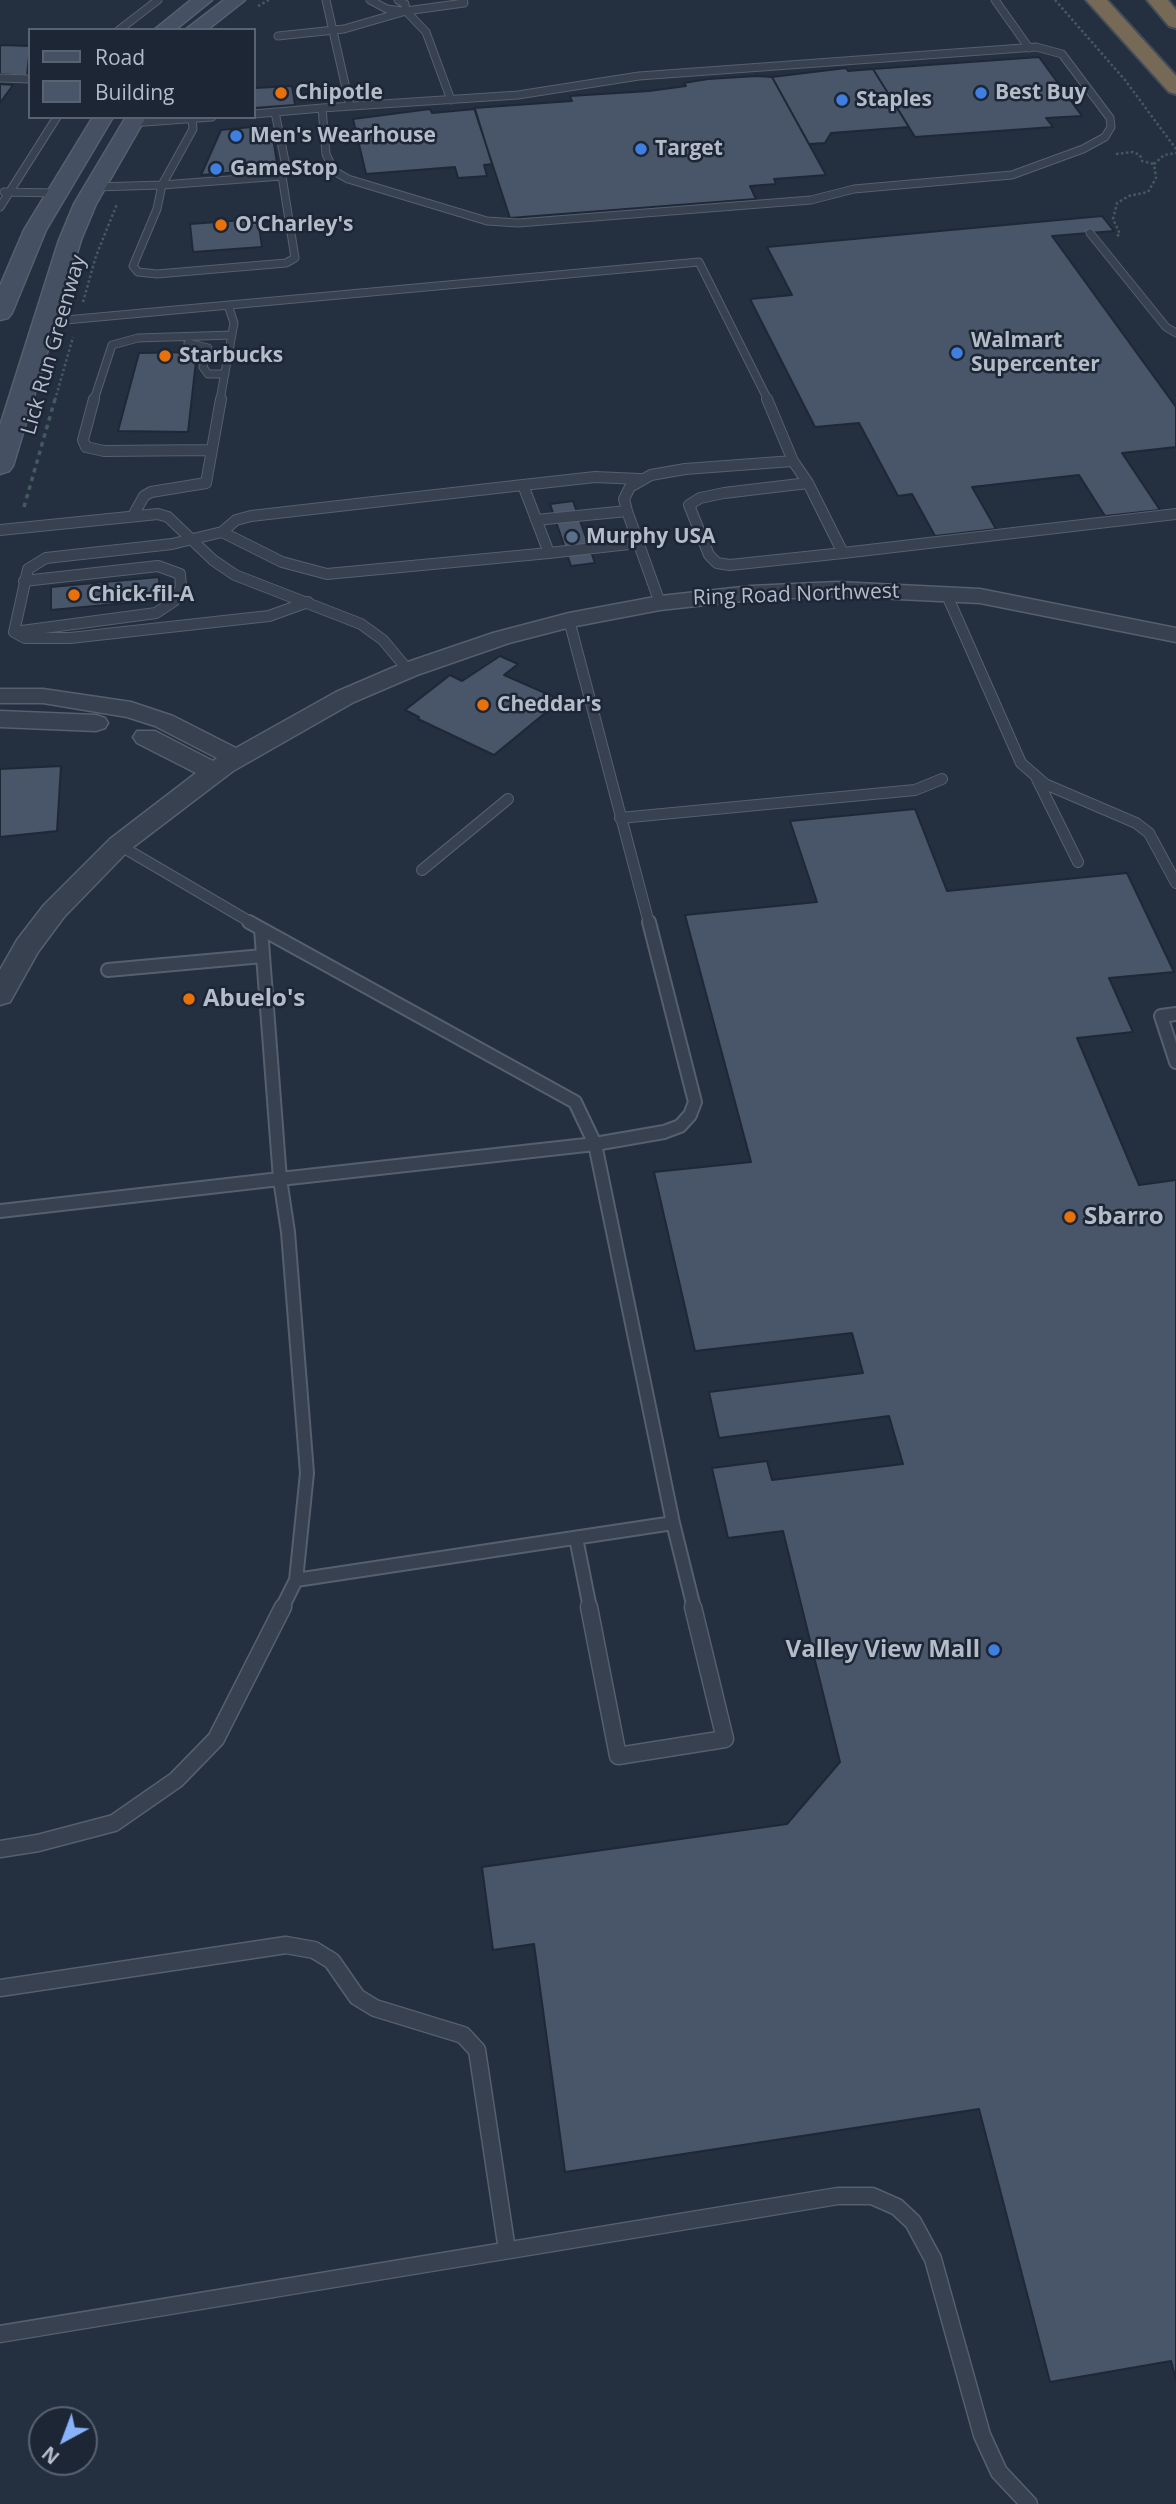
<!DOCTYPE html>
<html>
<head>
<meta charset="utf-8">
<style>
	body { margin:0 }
	#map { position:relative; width:1176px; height:2504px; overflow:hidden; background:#242f40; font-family:"Open Sans",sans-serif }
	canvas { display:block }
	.legend { position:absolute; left:28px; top:28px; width:228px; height:91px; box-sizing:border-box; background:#1d2635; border:2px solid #596271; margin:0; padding:9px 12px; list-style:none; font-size:21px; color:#b4bcca }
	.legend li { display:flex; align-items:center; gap:14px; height:35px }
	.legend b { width:35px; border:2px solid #596271 }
	.north { position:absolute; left:28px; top:2406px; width:70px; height:70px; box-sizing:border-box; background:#1d2635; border:2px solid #596271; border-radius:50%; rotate:221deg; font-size:19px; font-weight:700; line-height:28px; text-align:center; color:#b4bcca }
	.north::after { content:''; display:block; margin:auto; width:24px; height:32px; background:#88b3fc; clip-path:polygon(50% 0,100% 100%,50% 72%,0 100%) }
</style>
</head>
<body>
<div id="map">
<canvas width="1176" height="2504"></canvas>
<ul class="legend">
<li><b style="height:9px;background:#465063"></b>Road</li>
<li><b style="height:19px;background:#495669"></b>Building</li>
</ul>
<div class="north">N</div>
</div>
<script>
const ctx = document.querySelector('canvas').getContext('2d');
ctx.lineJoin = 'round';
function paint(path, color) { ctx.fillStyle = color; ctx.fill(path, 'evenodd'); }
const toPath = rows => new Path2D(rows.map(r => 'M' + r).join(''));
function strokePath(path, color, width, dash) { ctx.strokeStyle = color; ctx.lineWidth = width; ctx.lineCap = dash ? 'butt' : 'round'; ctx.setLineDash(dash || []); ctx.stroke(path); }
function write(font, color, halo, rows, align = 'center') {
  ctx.font = font + ' "Open Sans",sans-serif'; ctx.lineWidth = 5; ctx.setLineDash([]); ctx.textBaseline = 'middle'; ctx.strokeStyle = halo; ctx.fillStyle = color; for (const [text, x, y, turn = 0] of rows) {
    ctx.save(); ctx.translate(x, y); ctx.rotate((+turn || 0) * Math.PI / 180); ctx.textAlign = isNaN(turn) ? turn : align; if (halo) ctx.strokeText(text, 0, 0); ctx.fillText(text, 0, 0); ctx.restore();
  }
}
const building = toPath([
	[0,45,30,46,27,76,0,74,0,45],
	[1039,57,1082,116,1046,118,1053,127,915,137,873,69,1039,57],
	[846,68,848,71,873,69,909,127,831,133,825,143,809,144,772,77,846,68],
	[757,76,772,77,826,175,774,179,776,184,750,186,756,199,510,218,474,108,572,101,570,96,649,91,686,86,684,83,708,79,757,76],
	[0,84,13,85,0,103,0,84],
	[292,86,295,105,254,108,254,88,292,86],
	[430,109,432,113,475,109,492,164,484,165,487,176,458,178,455,167,366,174,353,119,430,109],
	[271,125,278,169,201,175,221,130,271,125],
	[1102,216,1114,231,1052,236,1176,407,1176,447,1122,453,1160,510,1105,516,1079,475,972,487,996,529,935,536,912,494,898,496,859,423,815,427,750,299,792,295,767,247,1102,216],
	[258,219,262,247,193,252,190,224,258,219],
	[197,352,188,432,118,431,139,353,197,352],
	[573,501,595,563,571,566,550,504,573,501],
	[159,577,160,600,51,610,51,587,159,577],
	[500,656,518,664,504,675,561,700,494,755,418,719,419,717,405,710,450,675,462,681,500,656],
	[61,766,57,831,0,837,0,769,61,766],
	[915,809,947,891,1127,873,1174,972,1109,978,1133,1032,1077,1038,1139,1185,1176,1180,1176,2380,1171,2361,1050,2382,979,2109,565,2172,534,1944,493,1950,482,1867,787,1824,840,1762,783,1531,728,1538,712,1468,767,1461,772,1480,903,1464,889,1416,719,1438,709,1392,863,1373,852,1333,695,1351,654,1172,751,1162,685,915,817,902,790,821,915,809]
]);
const pathFar1 = toPath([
	[1055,0,1125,80,1176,149],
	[258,6,269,0],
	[1116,154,1133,152,1140,155,1142,161,1154,164],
	[1117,236,1120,234,1113,219,1117,203,1129,196,1148,192,1156,178,1154,164,1164,155,1176,153],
	[83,302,96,256,117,204],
	[55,400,73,337]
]);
const path = toPath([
	[24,507,55,399]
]);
const serviceFar3 = toPath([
	[326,0,350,106],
	[370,0,387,9,402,11],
	[398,0,405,4,406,11,426,32,451,100],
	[995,0,1029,48],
	[119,30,158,0],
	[278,36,344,29,406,11,464,3,463,0],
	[1036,47,1062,54,1110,118,1111,127,1105,137,1083,149,1012,175,854,189,811,200,518,223,487,221,348,179,334,171,326,154,322,108,518,95,639,76,1036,47],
	[0,78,30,79],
	[275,112,287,171,282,176],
	[254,114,322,108],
	[132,123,212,117],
	[282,176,295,258,286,263,157,274,138,272,133,266,157,209,162,185,282,176],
	[162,185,193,129,192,119],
	[95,187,162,185],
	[4,192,56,193],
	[0,207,57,117],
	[1090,233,1166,327,1176,333],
	[44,322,699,262,768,400],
	[188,343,208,348,203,367,208,374,225,374],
	[94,400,112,345,138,338,232,335],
	[220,400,234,323,228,305]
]);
const serviceFar2 = toPath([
	[94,399,83,440,86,447,104,451,211,450],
	[793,461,808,483],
	[808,483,843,553,730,565,717,563,709,555,689,505,700,498,724,493,808,483],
	[134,514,144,496,151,492,206,483,221,399],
	[536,520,627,511],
	[0,530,158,514,168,517,213,560,235,575,361,624,383,640,408,670],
	[222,532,236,520,251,516,523,485],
	[549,553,638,543],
	[843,553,1176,514],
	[946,593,1021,763,1045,784,1136,823,1149,833,1176,883],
	[308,602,269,616,70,638,25,638,14,632,28,569,46,558,172,544,222,532,282,562,327,574,549,553,523,485,595,477,640,479],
	[660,603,627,511,624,499,630,487,651,475,685,469,793,461,767,399],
	[569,620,649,923],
	[14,632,156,613,174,601,181,587,180,574,158,566,24,581],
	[1037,779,1078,862],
	[620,818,915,790,942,779],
	[119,845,252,923],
	[422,870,508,799]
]);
const serviceFar1 = toPath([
	[249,922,575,1102,595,1144,673,1523,296,1580],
	[108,970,263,956],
	[1176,1014,1161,1016,1176,1062],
	[0,1211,280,1179,261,929],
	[673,1523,694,1608],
	[576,1538,590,1608],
	[282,1608,296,1580,307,1473,288,1232,280,1179,595,1144,664,1132,680,1126,690,1115,695,1102,649,922]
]);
const service = toPath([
	[589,1607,618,1756,725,1739,693,1607],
	[0,1849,38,1843,114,1823,176,1780,216,1739,283,1607],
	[0,1988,286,1945,314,1950,332,1961,357,1997,375,2008,463,2035,477,2050,507,2250],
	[0,2334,838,2196,872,2196,897,2207,913,2222,933,2259,982,2435,999,2472,1029,2504]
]);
const tertiary = toPath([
	[837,582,980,589,1176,628,1176,642,980,603,837,596,751,600,660,610,571,627,509,643,417,675,354,702,233,771,128,851,64,917,38,952,10,1002,0,1005,0,970,17,940,44,905,110,839,196,773,137,743,133,737,137,731,155,731,213,761,217,758,155,726,127,717,43,703,0,703,0,689,43,689,131,702,173,716,236,748,336,692,399,665,493,633,569,613,660,596,751,586,837,582],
	[0,711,96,715,105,718,108,723,105,728,96,731,0,727,0,711]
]);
const secondary = toPath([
	[191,0,212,0,175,30,154,30,191,0],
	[224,0,245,0,207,30,185,30,224,0],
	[93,117,113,117,46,230,12,313,8,318,0,320,0,286,24,230,93,117],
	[126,117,146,117,96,204,81,240,13,466,9,471,0,474,0,426,59,240,74,204,126,117]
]);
const motorway = toPath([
	[1086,0,1107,0,1176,76,1176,94,1169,92,1086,0],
	[1147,0,1168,0,1176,10,1176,28,1169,26,1147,0]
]);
const markers = [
	[281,93,7,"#e8710a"],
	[981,93,7,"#3f7fe0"],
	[842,100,7,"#3f7fe0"],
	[236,136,7,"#3f7fe0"],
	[641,149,7,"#3f7fe0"],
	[216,169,7,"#3f7fe0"],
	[221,225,7,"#e8710a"],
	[957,353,7,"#3f7fe0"],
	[165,356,7,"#e8710a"],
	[572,537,7,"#5c6f8a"],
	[74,595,7,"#e8710a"],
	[483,705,7,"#e8710a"],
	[189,999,7,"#e8710a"],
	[1070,1217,7,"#e8710a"],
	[994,1650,7,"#3f7fe0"]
];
const farPoinames = [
	["Chipotle",295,93],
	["Best Buy",995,93],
	["Staples",856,100],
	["Men's Wearhouse",250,136],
	["Target",655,149],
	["GameStop",230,169],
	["O'Charley's",235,225],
	["Walmart",971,341],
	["Supercenter",971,365],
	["Starbucks",179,356],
	["Murphy USA",586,537],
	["Chick-fil-A",88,595],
	["Cheddar's",497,705]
];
const farStreetnames = [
	["Lick Run Greenway",54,345,-74],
	["Ring Road Northwest",796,595,-2]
];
const poiNames = [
	["Abuelo's",203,999],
	["Sbarro",1084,1217],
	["Valley View Mall",980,1650,"right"]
];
paint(building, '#495669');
strokePath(building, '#1f2837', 2);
strokePath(serviceFar3, '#565f6d', 9);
strokePath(serviceFar2, '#565f6d', 12);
strokePath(serviceFar1, '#565f6d', 16);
strokePath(service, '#565f6d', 19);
strokePath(tertiary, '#565f6d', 3);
strokePath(secondary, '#565f6d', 3);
strokePath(motorway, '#434c5a', 4);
strokePath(pathFar1, '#445a5e', 2.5, [2.5, 2.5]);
strokePath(path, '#445a5e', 3.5, [4.5, 4.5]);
strokePath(serviceFar3, '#384150', 7);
strokePath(serviceFar2, '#384150', 10);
strokePath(serviceFar1, '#384150', 12);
strokePath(service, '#384150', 16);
paint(tertiary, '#384150');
paint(secondary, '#465063');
paint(motorway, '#766955');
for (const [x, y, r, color] of markers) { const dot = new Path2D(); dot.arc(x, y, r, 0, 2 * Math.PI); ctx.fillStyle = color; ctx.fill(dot); strokePath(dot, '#1d2635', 2.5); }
write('bold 21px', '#b4bcca', '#1d2635', farPoinames, 'left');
write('21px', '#b4bcca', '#1d2635', farStreetnames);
write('bold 24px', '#b4bcca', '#1d2635', poiNames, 'left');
</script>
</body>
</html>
